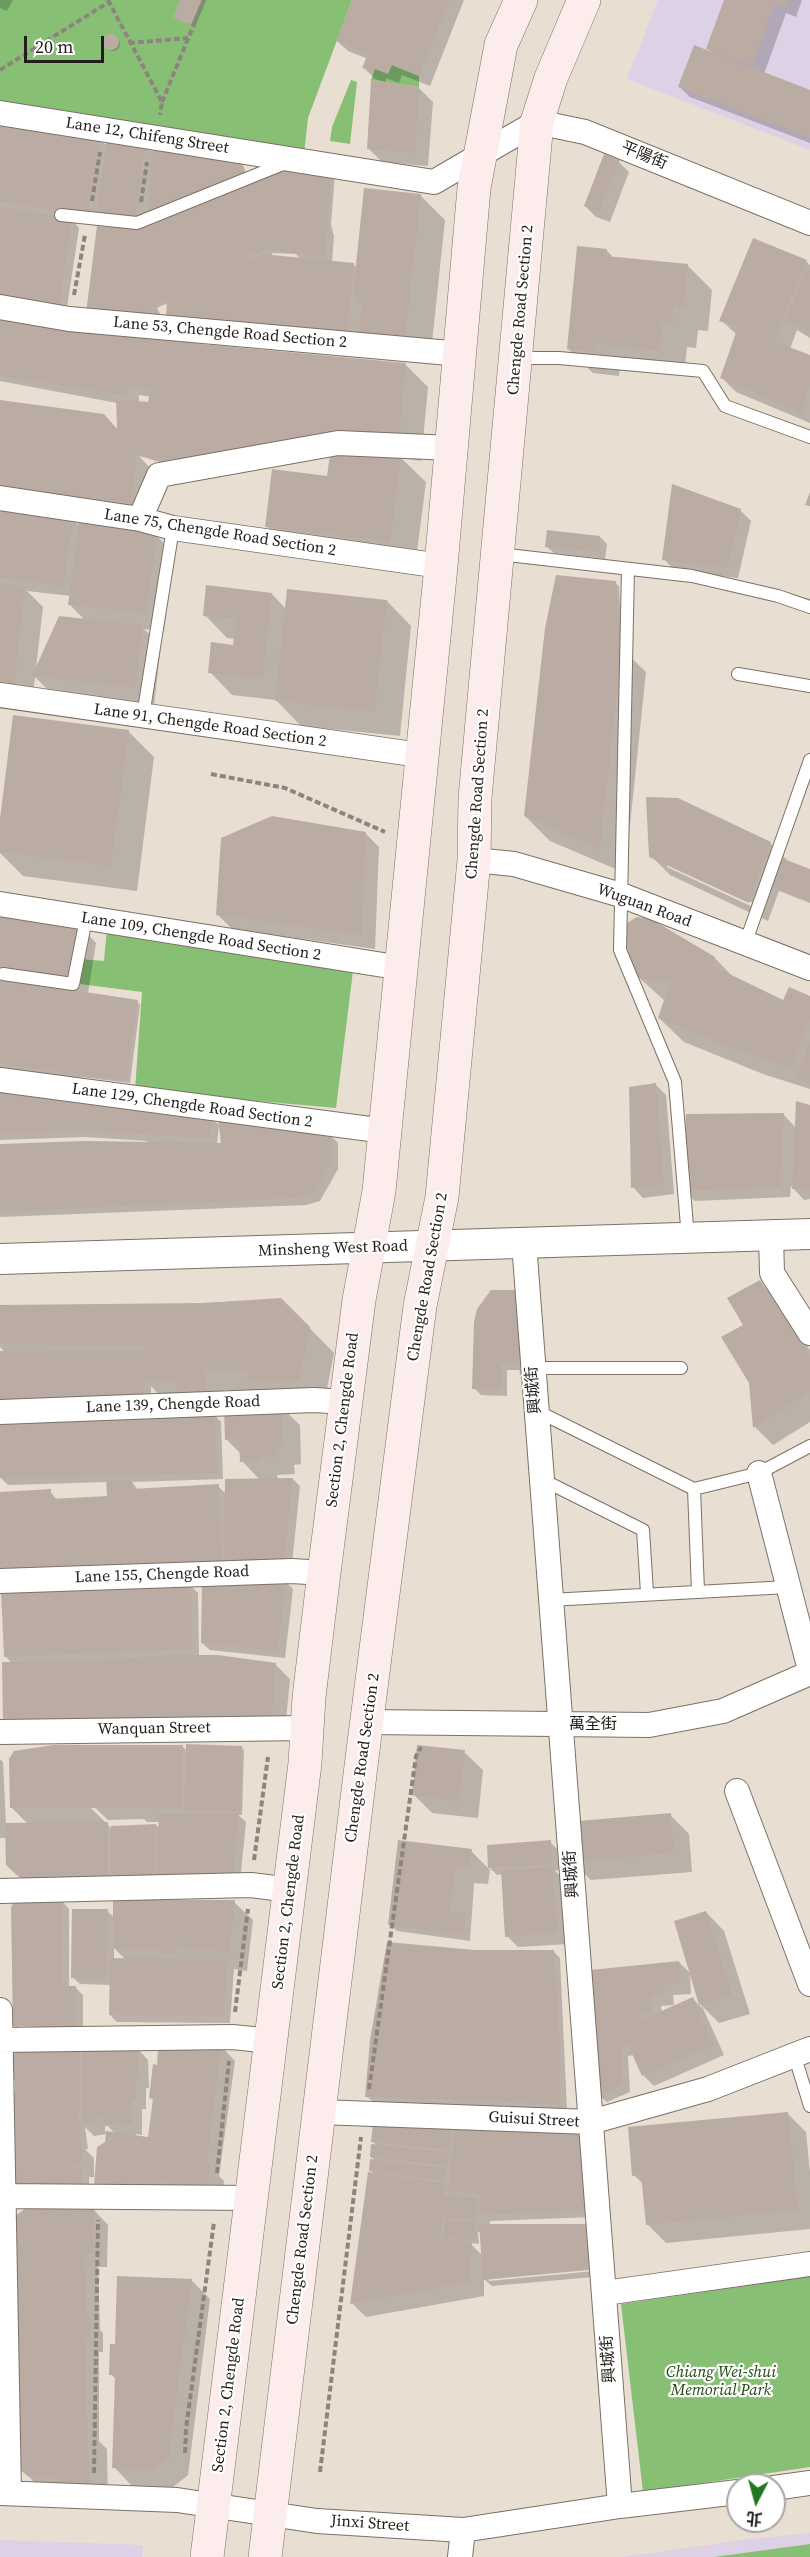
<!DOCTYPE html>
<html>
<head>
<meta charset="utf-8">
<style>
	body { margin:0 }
	#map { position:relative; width:810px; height:2557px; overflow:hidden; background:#e9ded2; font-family:"Source Serif 4","Noto Sans TC",serif }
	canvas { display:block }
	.north { position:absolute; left:726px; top:2473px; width:60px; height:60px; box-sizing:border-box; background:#fff; border:2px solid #a7a5a3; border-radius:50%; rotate:186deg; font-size:16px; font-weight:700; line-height:24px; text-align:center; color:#221e1a }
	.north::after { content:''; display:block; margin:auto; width:21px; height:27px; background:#247722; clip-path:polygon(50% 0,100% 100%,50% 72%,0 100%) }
	.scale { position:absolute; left:24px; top:36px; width:80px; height:27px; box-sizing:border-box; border:3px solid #221e1a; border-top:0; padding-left:8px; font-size:18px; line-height:21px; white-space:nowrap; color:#221e1a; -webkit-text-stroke:4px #fff; paint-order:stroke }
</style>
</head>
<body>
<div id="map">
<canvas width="810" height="2557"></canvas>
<div class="north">北</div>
<div class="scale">20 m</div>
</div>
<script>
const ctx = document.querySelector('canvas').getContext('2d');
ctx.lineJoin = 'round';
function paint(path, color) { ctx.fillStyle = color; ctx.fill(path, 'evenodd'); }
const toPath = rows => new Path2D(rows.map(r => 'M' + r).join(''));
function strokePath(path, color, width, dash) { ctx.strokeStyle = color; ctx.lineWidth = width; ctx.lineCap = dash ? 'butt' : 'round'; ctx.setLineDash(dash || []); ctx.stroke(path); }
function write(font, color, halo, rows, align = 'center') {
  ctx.font = font + ' "Source Serif 4","Noto Sans TC",serif'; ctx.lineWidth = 4.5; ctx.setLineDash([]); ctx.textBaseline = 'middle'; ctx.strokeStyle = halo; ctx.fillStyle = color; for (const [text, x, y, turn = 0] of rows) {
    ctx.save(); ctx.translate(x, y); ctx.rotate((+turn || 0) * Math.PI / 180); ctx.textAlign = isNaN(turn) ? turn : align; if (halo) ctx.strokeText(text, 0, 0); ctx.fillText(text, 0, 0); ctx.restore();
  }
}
const education = toPath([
	[658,0,810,0,810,150,627,79],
	[810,2533,810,2557,622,2557,741,2540],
	[0,2540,143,2545,142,2557,0,2557]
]);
const green = toPath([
	[352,0,308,118,304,154,0,106,0,0],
	[392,65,419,76,419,87,371,80,375,69],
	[351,80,357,82,350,144,330,141,332,127],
	[107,928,353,971,336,1108,135,1090,142,992,80,984,80,959,104,961],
	[810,2277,810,2467,643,2492,621,2304],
	[810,2544,810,2557,714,2557]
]);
const shadow = toPath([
	[0,0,13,0,7,11,0,8],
	[182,0,206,0,195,27,174,17],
	[354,0,464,0,430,86,402,75,399,83,386,78,385,82,375,79,364,68,368,59,348,51,337,41],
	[725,0,802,0,796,17,786,13,764,74,810,91,810,143,690,97,680,87,714,55,708,48],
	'106 44a7 7 0 1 1 14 0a7 7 0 1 1-14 0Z',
	[419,88,433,102,428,166,382,162,368,148],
	[0,123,99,138,107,146,145,145,154,153,240,157,247,176,335,173,331,225,334,236,332,262,353,264,357,268,420,195,445,220,430,362,168,303,157,308,160,314,140,321,113,230,100,216,98,226,74,222,79,228,66,314,0,308],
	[272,253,296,254,300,259,273,257],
	[619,162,629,172,610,222,596,217,585,206],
	[606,250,614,258,687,265,712,290,708,331,698,330,696,348,687,347,684,374,620,368,619,376,593,373,568,349],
	[806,261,810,265,810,338,797,330,790,349,810,357,810,423,736,392,722,378,737,335,721,320],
	[0,317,201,345,405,364,428,387,421,461,401,458,426,482,415,567,292,552,267,526,329,478,331,455,168,471,158,461,139,456,151,469,144,516,44,500,0,402,103,415,118,430,117,403,0,381],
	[139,395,151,397,149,403,139,403],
	[0,508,73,520,80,526,156,535,174,554,164,631,144,629,161,645,154,706,52,694,35,677,32,706,0,684],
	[27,591,71,596,69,604,86,621,36,668,43,607],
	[740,510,751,521,738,578,674,570,664,559],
	[600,537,607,544,605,559,554,553,546,546],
	[615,583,619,586,622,649,646,672,625,873,550,841,525,816],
	[272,594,286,609,387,601,411,626,400,736,301,726,276,700,232,695,210,672,235,647,236,639,227,638,205,615],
	[128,731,154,757,137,891,23,876,0,853,0,830],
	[678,799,770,843,790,863,810,871,810,903,779,891,768,921,670,875,651,856],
	[667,863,757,905,755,908,667,867],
	[365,833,379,847,375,949,232,929,218,915],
	[0,912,78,924,96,943,88,993,137,1001,140,1005,130,1083,81,1077,78,1090,0,1079],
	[715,958,734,978,784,1002,810,998,810,1089,763,1074,684,1042,659,1018,665,1001,635,974],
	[655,1084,666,1095,674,1194,643,1198,633,1187],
	[0,1088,212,1118,219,1125,217,1144,330,1135,338,1143,338,1169,320,1201,306,1205,0,1217,0,1146,147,1143,147,1141,86,1137,0,1140],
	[810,1106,810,1199,804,1200,791,1186,790,1197,695,1201,684,1190,784,1115,796,1128],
	[760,1282,778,1300,810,1350,810,1422,773,1445,755,1427],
	[522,1292,521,1370,507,1370,507,1396,481,1395,474,1388],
	[281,1299,334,1353,324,1404,280,1406,300,1425,301,1464,294,1465,295,1474,277,1475,278,1480,293,1479,300,1486,292,1564,229,1572,0,1493,50,1491,57,1500,108,1497,108,1482,8,1485,1,1478,0,1471,164,1400,151,1386,151,1405,0,1353,6,1353,0,1347,0,1306,142,1306],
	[224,1390,257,1390,274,1407,225,1409],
	[212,1412,225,1412,227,1440,241,1454,242,1461,260,1480,226,1494,218,1486,138,1490,132,1482,223,1479,221,1422],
	[286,1582,293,1589,285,1658,210,1650,202,1643],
	[190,1585,198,1593,199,1656,276,1665,290,1679,285,1731,12,1663,5,1656],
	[182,1746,187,1751,241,1747,244,1750,242,1815,238,1815,246,1822,240,1882,27,1884,15,1872,7,1838,0,1838,0,1759,3,1762,6,1824,28,1824,11,1807],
	[90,1803,108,1820,144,1819,147,1822,160,1822,160,1829,156,1825,112,1829,88,1805],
	[464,1752,483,1770,478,1818,432,1813,413,1794],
	[670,1815,689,1834,692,1872,591,1880,572,1862],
	[550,1842,557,1849,559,1870,555,1871,564,1879,568,1944,518,1947,507,1936,502,1874,497,1875,490,1868],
	[471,1851,490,1870,488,1884,474,1883,470,1941,397,1931,390,1924],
	[62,1901,69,1909,69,1987,75,1987,83,1995,83,2027,18,2025,18,2028,83,2030,22,2033,14,2025,13,2021,13,1908],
	[234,1902,253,1920,247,1971,234,1969,230,2023,117,2022,110,2015,111,1985,80,1984,72,1977,107,1911,114,1917],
	[114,1948,126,1960,114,1960],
	[706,1912,724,1931,750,2014,719,2023,702,2006,724,2055,654,2086,643,2075,634,2055,628,2056,630,2092,607,2102,587,2086,579,2049,679,1962,690,1973,691,1994,673,1995,674,2005,661,2006,662,2013,693,1999,702,2008,676,1922],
	[553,1951,560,1958,567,2111,378,2107,367,2096,475,1952],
	[222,2047,235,2061,219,2176,224,2181,221,2201,173,2201,107,2134,94,2136,85,2127,88,2149,85,2149,94,2158,94,2177,89,2177,89,2193,20,2192,16,2082,11,2077,79,2050,84,2055,138,2049,148,2060,149,2088,146,2088,146,2109,142,2109,142,2135,136,2134,136,2137,150,2139,154,2101,151,2098],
	[105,2126,108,2126,115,2134,105,2132],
	[787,2113,806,2132,810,2172,810,2229,666,2243,647,2224,643,2184,634,2175],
	[375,2117,544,2130,593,2217,490,2221,489,2281,605,2270,605,2276,492,2286,484,2279,484,2296,366,2317,352,2303,375,2175,370,2170,376,2161,371,2157,377,2146,372,2141],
	[478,2232,481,2232,483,2256,470,2243,479,2244],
	[81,2205,86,2210,95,2211,108,2225,107,2267,98,2267,100,2330,103,2333,103,2352,99,2352,99,2441,107,2449,108,2504,39,2487,20,2468],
	[191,2280,210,2299,188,2475,172,2488,132,2486,114,2467,117,2381,111,2374,117,2346]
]);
const building = toPath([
	[180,0,202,0,191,25,173,18],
	[352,0,449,0,419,76,392,65,388,74,375,69,374,72,362,68,368,54,336,41],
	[724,0,788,0,786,7,775,3,753,65,706,49],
	'103 42a8 8 0 1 1 16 0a8 8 0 1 1-16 0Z',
	[694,45,810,90,810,138,678,87],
	[371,80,419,87,415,153,367,149],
	[0,122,99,136,88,216,0,201],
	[107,137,146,143,135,220,96,215],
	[153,140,237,152,244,172,148,214],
	[604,154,620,160,599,212,584,206],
	[285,164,332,169,325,257,265,250,248,256,249,259,262,254,354,263,347,336,166,319,167,299,155,304,158,310,136,318,86,313,97,226,125,228,147,222],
	[364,188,421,194,405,338,359,333,362,303,353,293],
	[0,207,72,219,59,308,0,299],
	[753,238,807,260,774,340,763,337,810,355,810,383,802,413,720,378,738,327,719,321],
	[577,246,607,249,606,256,688,264,684,307,674,306,672,324,662,323,660,351,596,344,595,352,567,349],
	[806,269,810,271,810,331,785,321],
	[0,315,201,344,406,363,399,439,294,441,156,461,137,454,131,503,0,487,0,400,104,414,117,429,116,399,148,402,151,388,129,385,128,396,0,376],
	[340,452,401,456,390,542,265,527,272,469,327,476,330,455,340,456],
	[672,484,741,509,728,568,662,560],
	[810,492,810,506,805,505],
	[0,506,74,518,63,586,0,578],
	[79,519,157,534,146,613,68,605],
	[547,530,600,536,599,552,545,547],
	[556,575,616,581,622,646,600,849,524,816,545,628],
	[0,583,25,587,14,688,0,686],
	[206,585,272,593,263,679,208,673,211,642,233,645,236,619,203,616],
	[287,589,387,600,375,712,275,701],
	[59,616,143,625,136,688,32,676],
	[13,715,129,730,111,866,0,852,0,819],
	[646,797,678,798,771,842,749,903,649,857],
	[272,816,366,832,362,935,216,915,221,838],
	[781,858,810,869,810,902,770,886],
	[0,911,78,923,69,977,0,968],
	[637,917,651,919,715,957,713,966,783,1000,789,987,810,996,810,1021,791,1067,737,1050,658,1018,670,982,650,981,634,975,622,926],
	[0,979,138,1000,127,1081,0,1064],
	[810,1041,810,1084,796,1078],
	[656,1083,664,1184,631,1188,629,1087],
	[0,1088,213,1116,210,1138,78,1131,0,1134],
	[796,1101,810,1105,810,1189,792,1189],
	[784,1113,780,1187,682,1191,686,1114],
	[218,1118,331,1134,332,1162,313,1194,298,1198,0,1212,0,1144,84,1141,221,1143],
	[760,1280,810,1357,810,1392,753,1428,749,1383,721,1337,743,1325,727,1298],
	[491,1290,522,1290,526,1375,520,1375,519,1363,501,1364,501,1389,472,1389,474,1322,477,1309],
	[281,1298,310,1327,299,1380,247,1382,247,1371,206,1372,207,1394,176,1395,176,1381,144,1382,145,1398,0,1402,0,1351,143,1350,143,1345,0,1344,0,1305,205,1303],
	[281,1405,283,1446,276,1446,277,1456,259,1457,260,1461,240,1462,239,1439,225,1440,224,1408],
	[215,1413,217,1473,0,1478,0,1419],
	[293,1478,284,1564,224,1566,225,1479],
	[106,1480,132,1480,132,1489,219,1484,222,1565,0,1572,0,1492,51,1489,51,1499,107,1496],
	[286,1581,278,1651,201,1643,202,1584],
	[191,1584,192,1649,4,1657,1,1590],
	[173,1655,218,1655,276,1663,272,1718,3,1722,2,1662,98,1660],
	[186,1744,242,1746,240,1812,184,1810],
	[53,1745,183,1745,183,1808,10,1808,9,1759,14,1751],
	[417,1745,465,1750,459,1801,412,1795],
	[239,1813,233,1876,156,1876,159,1814],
	[671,1813,674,1853,570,1862,567,1822],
	[108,1822,108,1877,19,1877,6,1865,5,1823],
	[156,1824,154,1876,110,1876,111,1826],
	[398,1840,472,1849,470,1866,456,1865,450,1911,466,1913,464,1935,388,1925],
	[551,1840,552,1864,488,1868,487,1845],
	[553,1867,558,1933,505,1937,501,1870],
	[62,1900,62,1986,76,1986,76,2028,13,2026,11,1907,14,1901],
	[113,1900,235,1900,229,1953,177,1947,176,1953,160,1953,160,1949,113,1948],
	[72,1909,108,1909,107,1979,71,1978],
	[706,1911,732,1995,699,2005,674,1921],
	[387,1942,475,1950,554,1950,559,2018,560,2104,365,2097,370,2040],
	[110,1958,228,1960,223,2016,109,2015],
	[679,1961,681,1983,663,1985,664,1994,651,1995,653,2013,638,2014,639,2021,693,1997,714,2045,642,2076,629,2047,622,2045,623,2084,598,2096,571,1972],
	[222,2046,206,2164,211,2165,207,2188,161,2182,160,2188,94,2186,97,2147,105,2142,106,2131,148,2137,153,2099,149,2098,153,2064,157,2065,158,2048],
	[138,2047,139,2078,136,2078,136,2099,132,2099,132,2125,102,2123,102,2116,95,2116,95,2124,82,2125,82,2049],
	[9,2049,80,2049,79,2121,82,2142,81,2164,74,2164,74,2169,82,2169,83,2187,11,2186,10,2093,15,2093,15,2077,10,2077],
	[788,2112,798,2210,646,2225,641,2175,632,2176,628,2127],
	[374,2115,453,2125,449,2150,371,2142],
	[455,2122,585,2128,586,2211,480,2215,479,2194,448,2191],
	[371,2144,449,2152,446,2166,370,2157],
	[370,2159,446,2168,445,2181,369,2171],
	[368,2172,445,2183,443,2195,476,2197,477,2218,442,2219,440,2239,472,2242,470,2282,350,2304],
	[31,2204,82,2204,81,2209,95,2209,93,2254,84,2254,87,2317,90,2318,90,2339,86,2339,85,2368,90,2486,58,2485,59,2477,29,2477,19,2469,13,2218],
	[445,2221,475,2221,477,2241,443,2238],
	[479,2224,597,2224,598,2269,483,2280],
	[117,2276,192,2279,169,2456,153,2470,112,2468,115,2375,109,2375,110,2344,115,2344]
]);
const path = toPath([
	[108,0,162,102,160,115],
	[129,43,188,38],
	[0,70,109,2],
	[162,102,204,0],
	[92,201,100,152],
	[141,202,147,162],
	[74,295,85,235],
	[211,774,285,788,385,832],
	[254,1860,268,1757],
	[235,2012,248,1909],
	[369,2089,416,1756,421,1747],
	[217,2173,229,2061],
	[185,2453,186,2429,214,2222],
	[320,2472,361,2137],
	[94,2473,98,2220]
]);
const service = toPath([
	[61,215,137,223,288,162],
	[518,358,559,358,703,371,725,406,810,437],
	[499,554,692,576,778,596,810,607],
	[628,569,620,950,675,1082,688,1238],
	[738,674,810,686],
	[143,716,173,528],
	[745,944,810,760],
	[3,974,73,984,86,919],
	[532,1368,681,1368],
	[535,1410,694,1489,759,1473,810,1446],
	[541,1479,643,1530,647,1593],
	[694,1489,698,1591],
	[550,1600,788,1587],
	[794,2054,810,2106]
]);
const minor = toPath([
	[0,113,434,182,537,122,585,132,810,223],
	[0,307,69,319,461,354],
	[0,498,140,519,173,528,441,566],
	[140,519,159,475,338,443,452,448],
	[0,695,420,755],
	[474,860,514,864,621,895,810,968],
	[0,904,402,968],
	[0,1080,385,1131],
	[771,1235,772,1273,810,1333],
	[524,1243,620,2506],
	[0,1412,314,1400,346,1402],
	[759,1473,810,1670],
	[0,1581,292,1571,324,1573],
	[367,1722,649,1725,723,1711,810,1673],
	[0,1732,307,1728],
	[737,1791,810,1984],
	[0,1891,251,1885,290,1890],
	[0,2010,9,2493],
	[0,2040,232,2037,272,2041],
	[319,2112,591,2122,708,2089,810,2049],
	[0,2196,253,2198],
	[605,2293,810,2264],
	[774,2488,810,2483],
	[0,2493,177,2500,317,2521,463,2530,620,2506,738,2492],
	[460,2557,463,2530]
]);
const tertiary = toPath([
	[0,1259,810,1234]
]);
const secondary = toPath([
	[207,2557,305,1763,309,1697,324,1573,359,1300,379,1191,441,566,474,188,501,45,521,0],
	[265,2557,362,1758,420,1306,442,1197,474,860,475,798,537,122,551,78,584,0]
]);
const streetNames = [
	["Lane 12, Chifeng Street",147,136,9],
	["平陽街",644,156,22],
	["Chengde Road Section 2",521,310,-85],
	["Lane 53, Chengde Road Section 2",230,333,5],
	["Lane 75, Chengde Road Section 2",220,533,9],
	["Lane 91, Chengde Road Section 2",210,726,8],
	["Chengde Road Section 2",478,794,-86],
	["Wuguan Road",644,906,20],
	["Lane 109, Chengde Road Section 2",201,937,9],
	["Lane 129, Chengde Road Section 2",192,1106,8],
	["Minsheng West Road",333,1249,-2],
	["Chengde Road Section 2",428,1277,-80],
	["興城街",534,1390,-95],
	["Lane 139, Chengde Road",173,1405,-2],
	["Section 2, Chengde Road",343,1420,-83],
	["Lane 155, Chengde Road",162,1575,-2],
	["萬全街",593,1725],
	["Wanquan Street",154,1729,-1],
	["Chengde Road Section 2",363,1758,-82],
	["興城街",572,1874,-94],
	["Section 2, Chengde Road",289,1902,-83],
	["Guisui Street",534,2120,3],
	["Chengde Road Section 2",303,2240,-83],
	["興城街",609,2359,-94],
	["Section 2, Chengde Road",229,2385,-83],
	["Jinxi Street",370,2524,4]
];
const parkNames = [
	["Chiang Wei-shui",721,2373],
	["Memorial Park",721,2391]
];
paint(education, '#ddd1e5');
paint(green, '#87c075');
paint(shadow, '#0003');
paint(building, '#bbaca3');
strokePath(service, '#7b7166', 14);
strokePath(minor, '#7b7166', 26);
strokePath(tertiary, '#7b7166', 32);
strokePath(secondary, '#7b7166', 34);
strokePath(path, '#8d857d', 4, [6, 3]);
strokePath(service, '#fff', 12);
strokePath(minor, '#fff', 24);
strokePath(tertiary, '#fff', 30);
strokePath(secondary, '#fceceb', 33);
write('16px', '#221e1a', '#fff', streetNames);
write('italic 16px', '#204810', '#fff', parkNames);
</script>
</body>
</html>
